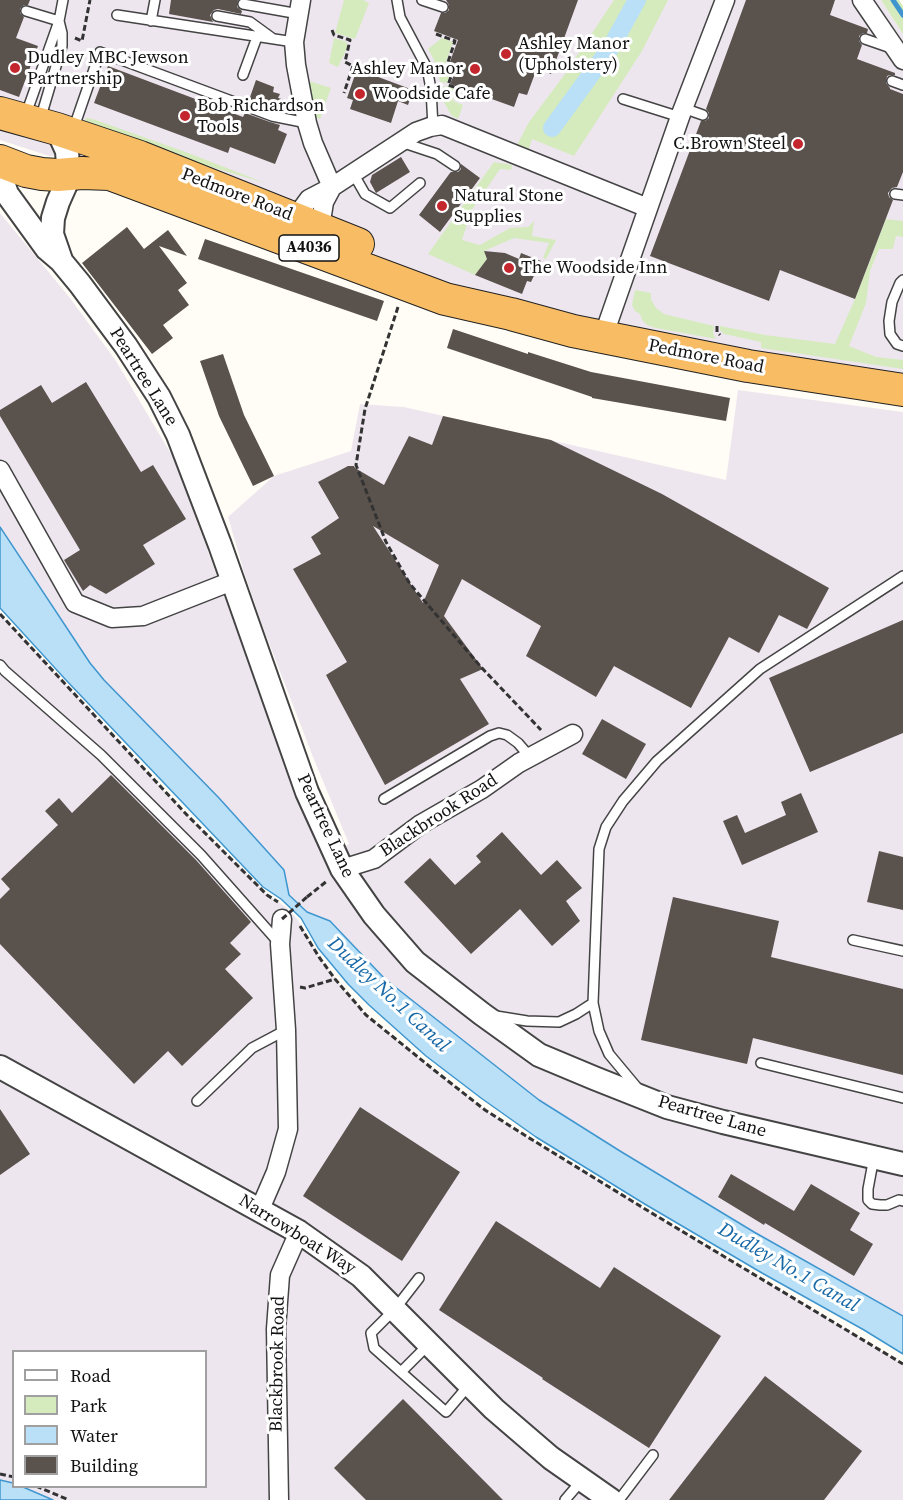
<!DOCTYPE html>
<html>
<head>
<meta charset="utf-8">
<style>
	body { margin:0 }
	#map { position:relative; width:903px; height:1500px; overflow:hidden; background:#fffdf5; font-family:"Source Serif 4",serif }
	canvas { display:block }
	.legend { position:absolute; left:12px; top:1350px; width:195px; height:138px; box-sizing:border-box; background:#fff; border:2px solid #a0a0a0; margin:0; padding:8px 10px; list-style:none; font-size:18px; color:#111 }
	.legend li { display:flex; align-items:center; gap:12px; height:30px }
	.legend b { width:30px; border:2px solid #a0a0a0 }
</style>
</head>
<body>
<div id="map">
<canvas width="903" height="1500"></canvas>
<ul class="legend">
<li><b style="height:8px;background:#fff"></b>Road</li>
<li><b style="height:16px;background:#d5ebbd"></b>Park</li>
<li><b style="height:16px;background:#b9e0f7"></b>Water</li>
<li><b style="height:16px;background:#5a524d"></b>Building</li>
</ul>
</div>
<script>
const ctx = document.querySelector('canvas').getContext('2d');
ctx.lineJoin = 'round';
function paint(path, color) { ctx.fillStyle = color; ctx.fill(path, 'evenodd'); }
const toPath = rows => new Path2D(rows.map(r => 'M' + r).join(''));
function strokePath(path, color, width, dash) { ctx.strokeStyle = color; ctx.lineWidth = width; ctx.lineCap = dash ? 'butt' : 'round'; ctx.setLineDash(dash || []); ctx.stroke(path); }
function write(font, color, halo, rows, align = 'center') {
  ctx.font = font + ' "Source Serif 4",serif'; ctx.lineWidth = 6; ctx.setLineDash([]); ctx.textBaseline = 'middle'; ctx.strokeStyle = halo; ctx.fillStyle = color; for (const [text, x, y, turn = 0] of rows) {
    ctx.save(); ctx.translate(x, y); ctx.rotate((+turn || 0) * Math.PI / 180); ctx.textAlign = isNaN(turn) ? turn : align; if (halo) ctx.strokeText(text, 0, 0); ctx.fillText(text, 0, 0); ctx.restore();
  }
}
const industrial = toPath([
	[0,0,881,0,903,34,903,391,567,330,84,157,49,156,0,140],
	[0,213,70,298,116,361,174,459,243,647,286,771,324,856,349,844,313,757,264,630,244,572,228,517,274,476,351,451,360,404,404,407,726,480,738,390,903,412,903,1335,552,1126,285,897,0,563],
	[0,614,187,815,267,894,287,908,298,920,319,957,335,979,366,1015,434,1070,485,1110,526,1136,645,1209,903,1364,903,1500,14,1500,0,1496],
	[14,1352,206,1352,206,1486,14,1486]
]);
const green = toPath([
	[344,0,363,0,369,3,355,39,335,33],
	[614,0,668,0,642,51,574,156,532,139,528,152,517,145,529,122,565,74],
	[881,0,899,0,903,6,903,34],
	[334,38,347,42,347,48,338,67,329,63],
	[442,38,453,42,444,68,451,72,447,83,440,82,434,60,428,49],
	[309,81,331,88,320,119,313,116],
	[449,86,455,89,453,101,463,105,458,119,451,115,444,102,442,87],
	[86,118,93,119,191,154,265,183,181,158,94,127,85,121],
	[494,162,512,165,511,170,500,169,471,211,462,240,480,245,510,228,528,227,534,221,532,236,556,240,546,259,543,258,549,243,514,238,484,251,487,259,475,275,428,254],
	[886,219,903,221,903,237,896,236,893,249,879,249,870,271,866,303,849,346,876,357,903,360,903,369,761,348,761,342,724,334,720,330,720,326,765,335,835,344,855,299],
	[635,290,651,293,651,299,656,308,664,314,714,326,713,333,716,339,656,328,647,325,642,320,640,314,635,311,632,305]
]);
const water = toPath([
	[0,527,90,663,104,680,219,798,284,870,289,895,307,912,330,921,385,979,539,1100,620,1151,754,1232,903,1316,903,1354,864,1330,762,1273,643,1203,536,1137,481,1098,426,1056,369,1005,348,984,318,948,301,918,281,899,263,887,65,679,0,608,0,527],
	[0,1480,13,1483,14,1486,23,1487,53,1500,0,1500,0,1480]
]);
const stream = toPath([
	[893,0,903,15]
]);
const canal = toPath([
	[552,128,611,47,637,0]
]);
const building = toPath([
	[0,0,30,0,28,5,24,5,20,9,20,13,24,17,16,38,38,46,19,97,0,90],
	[171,0,238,0,237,7,242,11,241,14,218,9,214,10,210,15,213,22,169,14],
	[446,0,578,0,551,74,537,68,527,95,519,93,514,107,450,84,456,70,448,67,458,40,434,31,441,13,445,13,449,10,449,5],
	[746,0,835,0,830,15,868,29,867,33,863,33,859,36,859,41,862,45,857,59,895,73,895,75,890,75,887,76,886,83,890,88,890,89,903,94,903,172,897,187,892,188,888,193,889,197,893,200,855,299,780,270,769,301,650,256,701,121,705,121,709,118,709,113,706,109],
	[108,66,243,117,245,113,270,122,280,125,278,130,287,134,275,164,230,147,228,153,94,103],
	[357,69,413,90,408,105,398,101,391,123,350,109,353,100,347,98],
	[256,80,274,87,273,92,280,94,278,98,289,101,285,112,274,109,249,100],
	[401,157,410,172,376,193,370,182,372,175],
	[461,164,480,178,440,232,419,215,450,173,451,172,458,172,461,169],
	[127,227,144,249,168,230,187,256,159,246,187,283,178,290,189,305,163,325,173,338,152,354,82,263],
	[205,239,384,301,377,321,198,259],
	[484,251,505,253,519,259,521,253,541,261,531,282,527,281,522,294,475,275,487,259],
	[453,329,528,354,528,352,591,372,730,398,726,421,592,398,592,397,447,348],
	[223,354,244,415,274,476,253,486,219,416,200,361],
	[86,382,141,472,153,465,186,519,143,545,155,564,106,594,90,585,83,591,64,560,80,550,0,416,0,410,41,385,52,403],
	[443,416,551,440,662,494,829,588,807,629,779,615,759,653,729,637,691,708,614,666,596,697,526,656,541,626,462,579,444,616,483,669,460,679,489,724,385,785,326,675,347,662,293,569,321,554,311,537,339,518,318,482,348,466,354,466,355,468,384,485,409,436,432,445],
	[373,526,439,565,423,603],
	[903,620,903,733,810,772,769,678],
	[602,719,646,744,626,779,582,754],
	[111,775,196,860,251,922,230,943,241,954,225,969,253,998,182,1066,168,1051,134,1084,0,944,0,899,10,889,1,879,58,825,45,811,59,798,72,813],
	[801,793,818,832,742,865,723,821,737,815,745,833,786,815,781,802],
	[502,832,541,875,557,860,582,888,566,901,580,921,552,946,520,909,471,954,404,882,430,858,455,885,481,862,476,856],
	[879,851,903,857,903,910,867,902],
	[673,897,779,921,771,957,903,989,903,1075,753,1038,747,1064,641,1040],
	[360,1107,460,1172,402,1261,303,1196],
	[0,1109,30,1154,0,1175],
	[731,1174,794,1211,811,1184,860,1213,850,1230,873,1244,854,1276,765,1223,764,1225,718,1197],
	[496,1221,600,1288,614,1267,721,1336,649,1448,542,1379,543,1378,439,1310],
	[765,1376,862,1451,824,1500,669,1500],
	[403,1399,503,1500,366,1500,334,1468]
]);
const path = toPath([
	[332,30,334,35,350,40,345,62,353,66,344,93],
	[436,34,455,41,446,68,453,71,448,85,457,88],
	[75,38,82,41,90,0],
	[398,307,365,409,356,465,386,542,410,584,481,667,541,730],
	[717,326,717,332,720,335],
	[0,614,187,815,267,895,278,902],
	[307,897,327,881],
	[300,926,319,957,335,979,366,1015,434,1070,485,1110,526,1136,645,1209,903,1364],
	[300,987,305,988,335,979],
	[0,1474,14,1477],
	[36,1486,69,1500]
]);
const service = toPath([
	[397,0,400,17,427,68,431,89,433,127],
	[422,0,443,7],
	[243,4,299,14],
	[26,11,59,21],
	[117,15,294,42],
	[217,16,250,22,272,38],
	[151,21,155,0],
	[865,39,891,48],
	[243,75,257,37],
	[892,81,903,85],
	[623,99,680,117],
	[683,108,703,115],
	[26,114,59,21,63,0],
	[40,120,62,46,62,33,59,21],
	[73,130,100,52,272,116,307,123],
	[401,142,437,154,455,166],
	[353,173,365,194,390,208,420,183],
	[895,194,903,195],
	[903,280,900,283,892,302,889,321,890,334,897,344,903,346],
	[0,665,5,671,101,755,201,855,280,944],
	[384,799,490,736,499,733,507,735,518,743,530,757],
	[853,940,903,951],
	[496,1016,527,1021,559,1022,576,1014,593,1003],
	[761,1063,903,1098],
	[639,1090,609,1054,599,1031,593,1003,599,849,606,827,623,801,657,761,760,669,903,576],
	[197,1101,252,1048,286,1030],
	[874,1157,868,1189,868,1200,872,1204,880,1205,887,1205,899,1200,903,1201],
	[419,1278,395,1309,371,1333,374,1348,446,1412,469,1385],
	[401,1372,429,1344],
	[565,1500,582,1480],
	[619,1500,653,1455]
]);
const minor = toPath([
	[301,0,294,42,296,65,307,123,313,143,332,187],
	[862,0,903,60],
	[300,229,298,219,301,210,309,199,332,187,416,132,430,127,442,125,648,208],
	[316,235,320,228,324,202,332,187],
	[603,337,681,114,725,0],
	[0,470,75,603,112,618,143,616,232,581],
	[342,869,374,859,421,824,482,789,519,763,573,734],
	[260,1209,276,1172,288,1129,286,1030,280,944,282,919],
	[279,1500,276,1329,280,1275,299,1232]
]);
const tertiary = toPath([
	[57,129,67,151,68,166,66,184,58,202,53,218,52,234,61,260],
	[0,173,7,194,47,249,61,261,80,284,126,346,159,397,178,435,220,545,307,792,342,869,374,915,415,962,482,1014,539,1055,594,1078,667,1107,723,1122,903,1164],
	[0,1067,299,1232,361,1276,494,1409,551,1458,611,1500]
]);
const trunk = toPath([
	[0,113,57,129,140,157,358,244],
	[0,161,26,171,42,174,58,175,82,173,110,174,445,299,511,314,573,331,748,366,903,390]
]);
const pathBridge = toPath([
	[282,919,307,897]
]);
const markers = [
	[506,54,6,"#c4262e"],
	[15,68,6,"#c4262e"],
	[475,69,6,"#c4262e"],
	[360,94,6,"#c4262e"],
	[185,116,6,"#c4262e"],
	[798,144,6,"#c4262e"],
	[442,206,6,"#c4262e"],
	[509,268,6,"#c4262e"]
];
const shields = [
	[309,248,60]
];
const shieldNames = [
	["A4036",309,248]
];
const poiNames = [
	["Ashley Manor",518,44],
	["(Upholstery)",518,65],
	["Dudley MBC Jewson",27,58],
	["Partnership",27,79],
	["Ashley Manor",463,69,"right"],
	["Woodside Cafe",372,94],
	["Bob Richardson",197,106],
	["Tools",197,127],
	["C.Brown Steel",786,144,"right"],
	["Natural Stone",454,196],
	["Supplies",454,217],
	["The Woodside Inn",521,268]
];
const streetNames = [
	["Pedmore Road",237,195,21],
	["Pedmore Road",706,357,11],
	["Peartree Lane",143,377,58],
	["Blackbrook Road",439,816,-33],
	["Peartree Lane",325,826,65],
	["Peartree Lane",712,1117,16],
	["Narrowboat Way",297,1235,32],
	["Blackbrook Road",278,1364,-89]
];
const waterNames = [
	["Dudley No.1 Canal",388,995,43],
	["Dudley No.1 Canal",788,1268,30]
];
paint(industrial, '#eee6ef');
paint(green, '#d5ebbd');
paint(water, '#b9e0f7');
strokePath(water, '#3f96cf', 1.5);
strokePath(stream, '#3f96cf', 5);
strokePath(canal, '#b9e0f7', 18);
paint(building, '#5a524d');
strokePath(service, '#444', 12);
strokePath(minor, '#444', 21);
strokePath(tertiary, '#444', 26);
strokePath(trunk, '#222', 34);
strokePath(path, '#333', 3, [6, 3]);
strokePath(service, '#fff', 9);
strokePath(minor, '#fff', 18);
strokePath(tertiary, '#fff', 22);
strokePath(trunk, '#f7bc64', 32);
strokePath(pathBridge, '#333', 3, [6, 3]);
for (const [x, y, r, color] of markers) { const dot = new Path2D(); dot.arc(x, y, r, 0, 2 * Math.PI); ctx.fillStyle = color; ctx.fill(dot); strokePath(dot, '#fff', 2); }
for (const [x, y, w] of shields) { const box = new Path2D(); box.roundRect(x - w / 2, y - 13, w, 26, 4.5); ctx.fillStyle = '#fff'; ctx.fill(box); strokePath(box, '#111', 1.5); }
write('bold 16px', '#111', null, shieldNames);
write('18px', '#111', '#fff', poiNames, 'left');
write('18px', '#111', '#fff', streetNames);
write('italic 20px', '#1768a6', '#fff', waterNames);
</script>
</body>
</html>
